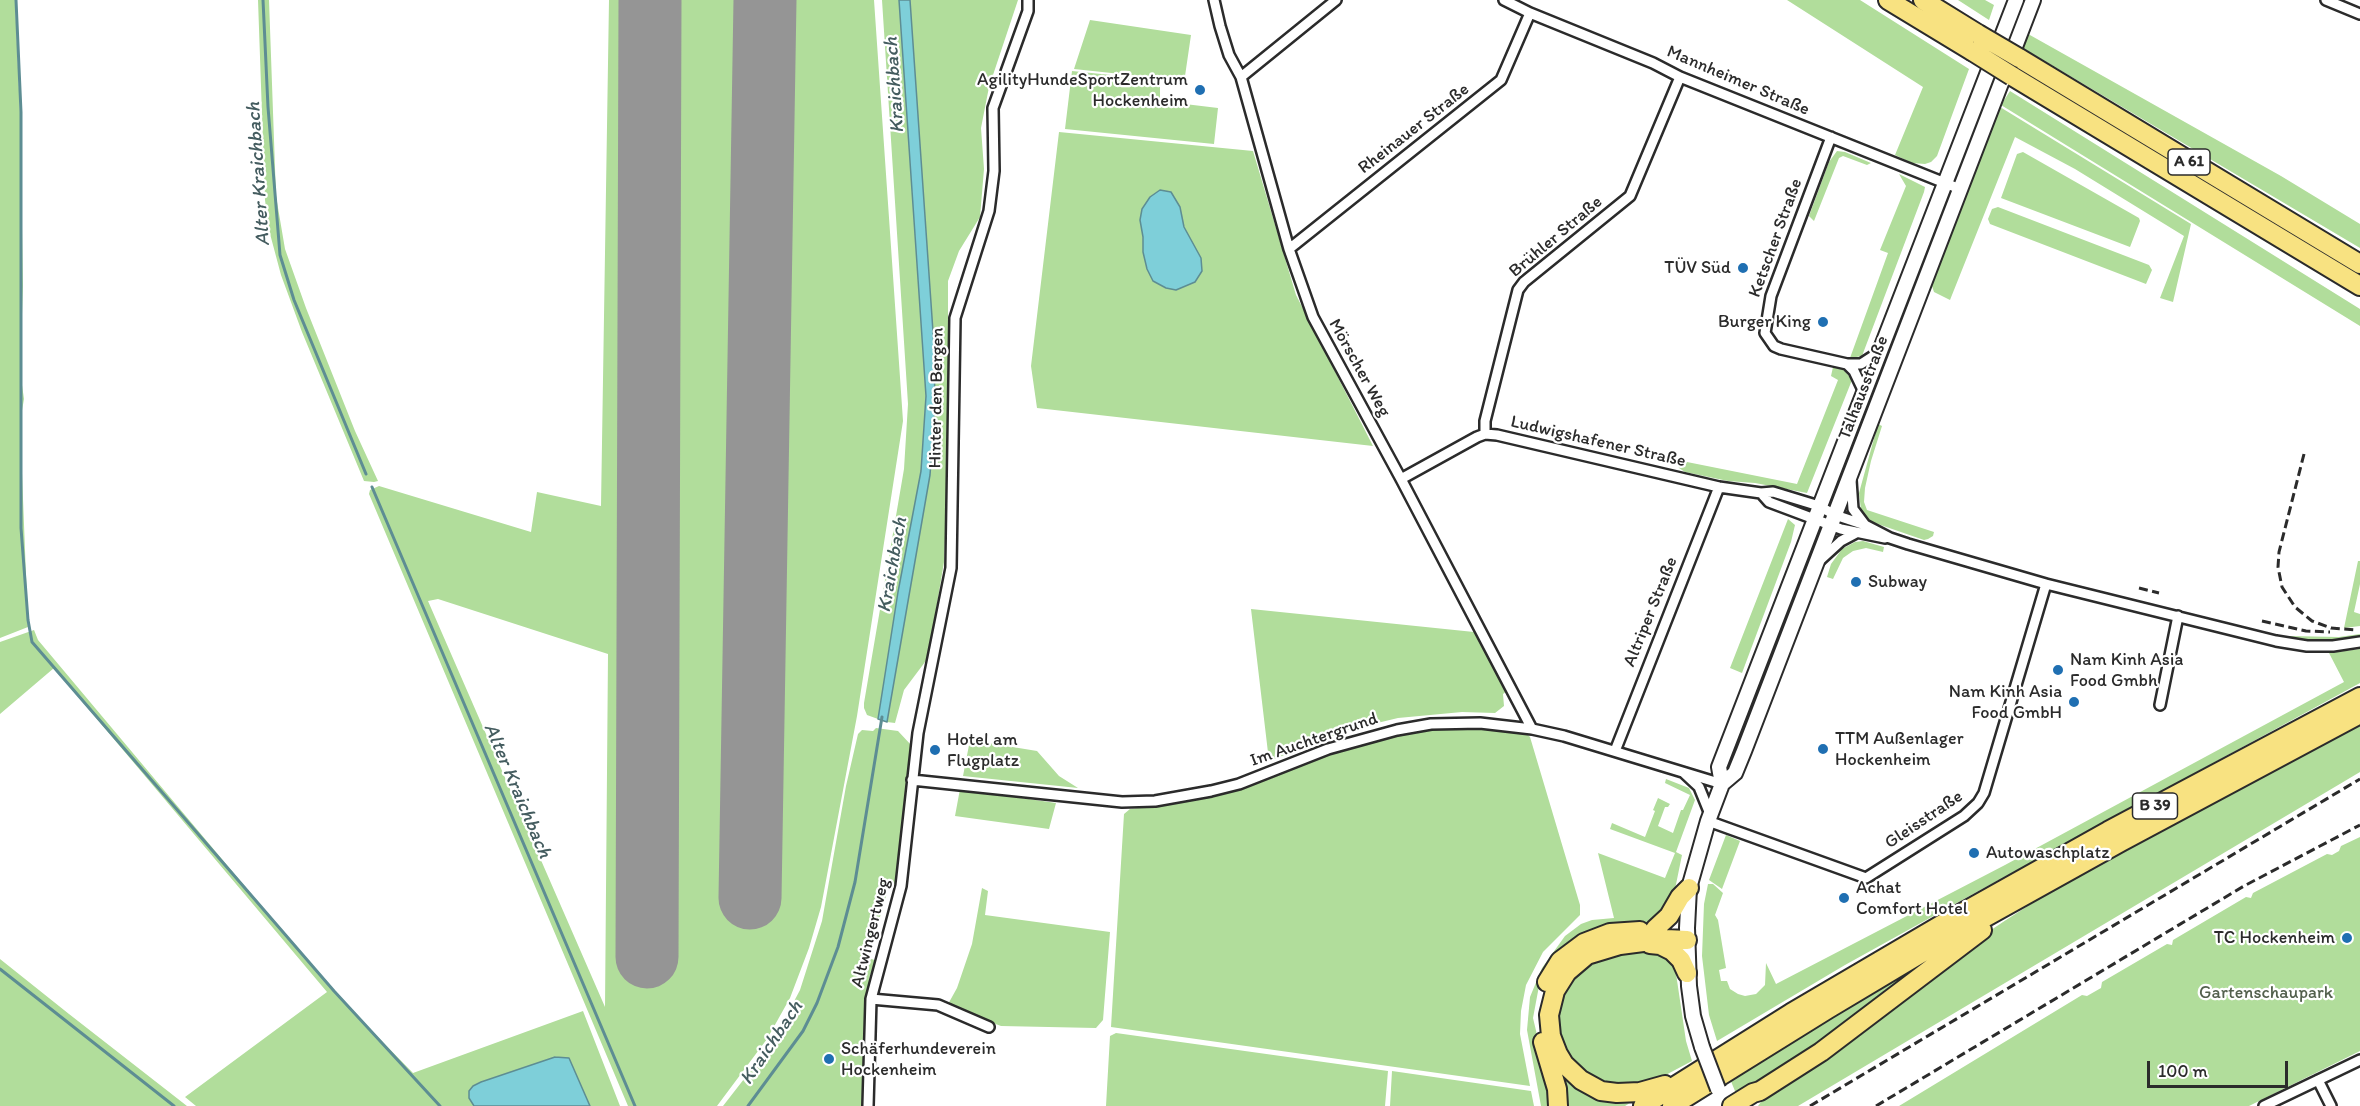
<!DOCTYPE html>
<html>
<head>
<meta charset="utf-8">
<style>
	body { margin:0 }
	#map { position:relative; width:2360px; height:1106px; overflow:hidden; background:#fff; font-family:Itim,sans-serif }
	canvas { display:block }
	.scale { position:absolute; left:2147px; top:1061px; width:141px; height:27px; box-sizing:border-box; border:3px solid #2b2b2b; border-top:0; padding-left:8px; font-size:18px; line-height:21px; white-space:nowrap; color:#2b2b2b; -webkit-text-stroke:4px #fff; paint-order:stroke }
</style>
</head>
<body>
<div id="map">
<canvas width="2360" height="1106"></canvas>
<div class="scale">100 m</div>
</div>
<script>
const ctx = document.querySelector('canvas').getContext('2d');
ctx.lineJoin = 'round';
function paint(path, color) { ctx.fillStyle = color; ctx.fill(path, 'evenodd'); }
const toPath = rows => new Path2D(rows.map(r => 'M' + r).join(''));
function strokePath(path, color, width, dash) { ctx.strokeStyle = color; ctx.lineWidth = width; ctx.lineCap = dash ? 'butt' : 'round'; ctx.setLineDash(dash || []); ctx.stroke(path); }
function write(font, color, halo, rows, align = 'center') {
  ctx.font = font + ' Itim,sans-serif'; ctx.lineWidth = 4.5; ctx.setLineDash([]); ctx.textBaseline = 'middle'; ctx.strokeStyle = halo; ctx.fillStyle = color; for (const [text, x, y, turn = 0] of rows) {
    ctx.save(); ctx.translate(x, y); ctx.rotate((+turn || 0) * Math.PI / 180); ctx.textAlign = isNaN(turn) ? turn : align; if (halo) ctx.strokeText(text, 0, 0); ctx.fillText(text, 0, 0); ctx.restore();
  }
}
const green = toPath([
	[0,0,15,0,20,112,23,286,20,371,24,399,20,422,28,627,0,638],
	[258,0,269,0,276,196,285,249,306,308,355,431,378,481,374,482,364,481,302,332,281,275,269,230,265,200],
	[609,0,874,0,903,421,857,716,821,907,809,948,790,998,767,1039,717,1106,628,1106,369,494,370,490,379,486,531,532,537,492,601,506],
	[438,599,608,654,605,1007,428,601],
	[882,0,899,0,926,396,921,471,898,592,878,719,867,715,864,708,864,703,904,469,908,404],
	[910,0,1018,0,989,87,981,128,984,169,980,217,959,251,948,281,948,470,944,562,928,658,904,690,895,723,887,722,930,475,935,408,934,346],
	[1787,0,1860,0,1969,69,1937,156,1931,162,1925,164,1912,163,1895,155,1923,87],
	[1958,0,1985,0,1994,5,1989,20],
	[1090,20,1191,35,1185,76,1178,76,1177,80,1074,69],
	[2021,30,2281,176,2360,224,2360,248,2016,44],
	[1072,71,1160,80,1160,101,1218,108,1214,144,1065,129],
	[1993,80,1997,82,1959,174,1956,172],
	[2010,91,2360,309,2360,326,2001,105],
	[2000,107,2191,224,2173,302,2160,298,2184,236,2075,169,2015,137,1950,300,1934,292,1932,286],
	[1059,132,1253,151,1296,295,1373,446,1037,408,1031,366],
	[1837,151,1845,152,1871,163,1867,165,1843,156,1839,158,1814,221,1809,216,1829,162],
	[2023,152,2139,218,2140,221,2130,247,2001,198,2017,154],
	[1899,174,1925,187,1924,192,1862,356,1850,358,1888,253,1880,250,1906,186],
	[1998,207,2149,265,2152,270,2146,284,1990,224,1988,219,1992,209],
	[1929,242,1930,252,1837,494,1834,493],
	[1833,367,1844,370,1852,380,1807,493,1755,483,1728,481,1685,472,1679,468,1677,460,1797,484,1838,380,1831,376],
	[1878,424,1882,426,1871,461,1865,488,1864,502,1867,510,1934,532,1933,536,1928,539,1924,540,1869,521,1861,510,1859,493],
	[1788,519,1795,525,1791,542,1742,673,1730,668],
	[1819,528,1792,605,1783,640,1733,769,1725,766],
	[1863,541,1884,547,1883,552,1866,548,1853,551,1843,558,1833,579,1827,577,1831,564,1842,549,1855,542],
	[2358,561,2360,561,2360,584,2354,612,2360,614,2360,626,2344,628],
	[1251,609,1474,632,1507,691,1503,694,1504,706,1495,713,1462,712,1398,718,1348,730,1269,761],
	[34,630,38,640,331,989,413,1073,583,1011,620,1106,196,1106,185,1097,327,992,54,668,0,714,0,642],
	[2360,634,2360,637,2333,641,2289,639,2289,636,2339,637],
	[2360,649,2360,683,1973,894,1845,965,1717,1041,1709,1015,1702,956,1704,904,1708,884,1713,884,1723,893,1715,915,1718,920,1726,968,1719,970,1721,981,1727,981,1730,989,1738,994,1745,996,1756,994,1765,985,1766,963,1776,984,2005,865,2344,682,2329,653],
	[2360,721,2360,772,1798,1106,1758,1106,1764,1098,1958,952,2006,920,2048,893,2300,756],
	[876,728,898,731,912,746,898,887,889,886,868,958,878,961,870,975,867,995,863,1106,723,1106,772,1043,800,990,822,921,846,786,858,734,862,730,873,731],
	[1466,728,1518,732,1526,733,1530,737,1580,905,1580,915,1543,952,1526,985,1521,1011,1520,1034,1530,1086,1111,1027,1124,814,1130,809,1179,803,1233,791,1272,778,1329,754,1395,735,1426,730],
	[970,740,1037,751,1059,776,1078,788,963,776],
	[1666,779,1689,788,1695,800,1676,852,1682,855,1673,899,1658,917,1647,922,1625,923,1551,963,1539,986,1533,1018,1554,1106,1541,1106,1527,1030,1530,997,1542,968,1565,936,1581,924,1592,920,1614,918,1598,853,1665,878,1675,853,1610,829,1612,823,1645,837,1655,811,1653,810,1658,798,1670,804,1668,807,1665,807,1658,826,1673,833,1681,810,1683,810,1690,795,1665,783],
	[960,789,1056,803,1049,829,955,816],
	[1726,835,1740,841,1722,889,1709,880],
	[2360,837,2360,1051,2249,1106,1899,1106,2082,995,2087,996,2101,988,2102,982,2167,944,2172,945,2173,940,2246,897,2251,898,2253,893,2327,854,2332,855,2339,851,2341,846],
	[982,888,988,891,985,915,1110,932,1103,1020,1096,1028,1001,1026,947,1006,957,988,972,944],
	[1670,934,1669,936,1618,940,1590,949,1573,960,1555,982,1548,1000,1546,1027,1547,1038,1559,1064,1572,1079,1589,1091,1611,1097,1635,1098,1635,1100,1625,1106,1563,1106,1560,1085,1545,1041,1542,1025,1545,998,1558,972,1572,956,1596,942,1616,937],
	[1656,950,1674,960,1686,1041,1692,1061,1643,1087,1596,1084,1567,1059,1554,1015,1575,969,1617,951],
	[1934,957,1895,991,1757,1086,1742,1091,1735,1091,1730,1079,1783,1046],
	[0,959,69,1014,187,1106,0,1106],
	[1116,1033,1388,1071,1385,1106,1106,1106,1110,1036],
	[1392,1071,1531,1091,1534,1106,1390,1106]
]);
const water = toPath([
	[899,0,910,0,934,346,935,408,930,475,887,722,878,719,898,592,921,471,926,396,899,0],
	[1160,190,1171,192,1180,207,1184,227,1201,258,1202,271,1195,282,1176,290,1166,288,1153,281,1147,269,1143,252,1143,237,1140,220,1142,209,1150,197,1160,190],
	[555,1057,569,1058,590,1106,474,1106,469,1098,469,1091,473,1086,481,1082,555,1057]
]);
const stream = toPath([
	[16,0,21,112,21,528,28,620,32,642,334,991,440,1106],
	[263,0,268,107,280,255,294,300,366,474],
	[372,487,635,1106],
	[0,969,174,1106],
	[748,1106,803,1031,817,1003,838,947,855,882,882,717]
]);
const runway = toPath([
	[750,898,765,0],
	[647,957,650,0]
]);
const street = toPath([
	[1214,0,1220,26,1229,55,1241,77,1289,249,1313,317,1401,479,1532,729],
	[1504,0,1530,13,1653,63,1680,77,1960,189],
	[2326,0,2360,14],
	[1241,77,1336,0],
	[1831,137,1771,296,1765,333,1774,346,1781,349,1847,364,1861,364,1878,353],
	[1289,249,1501,80,1530,13],
	[1847,364,1854,371,1864,392],
	[1485,434,1485,421,1518,290,1524,282,1630,196,1680,77],
	[1401,479,1477,437,1485,434,1497,435,1719,487,1761,493,1773,492,1819,506,1835,515,1865,525,1890,538,1908,544,2046,584,2276,641,2307,646,2333,646,2360,642],
	[1851,480,1853,509,1865,525],
	[1761,493,1769,502,1841,529,1885,538],
	[1818,562,1841,541,1856,533],
	[2160,705,2178,616],
	[1615,751,1719,487],
	[1684,773,1699,787,1710,814],
	[912,780,1122,802,1155,801,1211,791,1239,784,1328,749,1397,730,1431,724,1480,723,1532,729,1564,736,1722,784],
	[1708,821,1866,878,1964,816,1978,803,1984,793,2046,584],
	[871,999,938,1005,989,1027],
	[2318,1080,2331,1106],
	[868,1106,871,999,901,886,918,733,951,568,955,318,989,211,994,171,993,108,1028,11,1028,0],
	[2264,1106,2360,1060]
]);
const secondary = toPath([
	[1722,784,1719,767,2016,0],
	[1702,1047,1693,1016,1689,986,1687,928,1689,888,1708,821,1722,784,1735,773,1744,751,2033,0]
]);
const highway = toPath([
	[1888,0,1972,51],
	[1923,0,1978,34],
	[2019,58,2360,264],
	[2012,76,2360,286],
	[1655,929,1669,916,1680,897,1689,888],
	[1650,944,1660,945,1672,951,1681,960,1687,973],
	[1547,982,1560,961,1584,943,1610,933,1640,931],
	[1543,1042,1557,1089,1558,1106],
	[1665,1085,1640,1092,1617,1093,1601,1091,1581,1080,1564,1064,1558,1054,1551,1036,1549,1015,1555,991,1567,972,1587,955,1620,945,1666,939,1687,940],
	[1643,1106,1791,1013,1951,919,2108,831,2360,697],
	[1672,1106,1828,1009,1925,951,2121,842,2360,714],
	[1732,1106,1753,1093,1760,1091,1821,1052,1982,930]
]);
const rail = toPath([
	[2304,454,2279,552,2278,567,2282,587,2295,607,2312,621,2331,628,2357,630],
	[2139,588,2159,593],
	[2262,621,2306,631,2330,632],
	[1810,1106,2360,779],
	[1876,1106,2244,886,2360,825]
]);
const secondaryBridge = toPath([
	[1702,1047,1718,1089]
]);
const highwayBridge = toPath([
	[1978,34,2019,58],
	[1972,51,2012,76]
]);
const markers = [
	[1200,90,6,"#1f6fb2"],
	[1743,268,6,"#1f6fb2"],
	[1823,322,6,"#1f6fb2"],
	[1856,582,6,"#1f6fb2"],
	[2058,670,6,"#1f6fb2"],
	[2074,702,6,"#1f6fb2"],
	[1823,749,6,"#1f6fb2"],
	[935,750,6,"#1f6fb2"],
	[1974,853,6,"#1f6fb2"],
	[1844,898,6,"#1f6fb2"],
	[2347,938,6,"#1f6fb2"],
	[829,1059,6,"#1f6fb2"]
];
const shields = [
	[2189,162,42],
	[2155,806,45]
];
const shieldNames = [
	["A 61",2189,162],
	["B 39",2155,806]
];
const poiNames = [
	["AgilityHundeSportZentrum",1188,80,"right"],
	["Hockenheim",1188,101,"right"],
	["TÜV Süd",1731,268,"right"],
	["Burger King",1811,322,"right"],
	["Subway",1868,582],
	["Nam Kinh Asia",2070,660],
	["Food Gmbh",2070,681],
	["Nam Kinh Asia",2062,692,"right"],
	["Food GmbH",2062,713,"right"],
	["TTM Außenlager",1835,739],
	["Hockenheim",1835,760],
	["Hotel am",947,740],
	["Flugplatz",947,761],
	["Autowaschplatz",1986,853],
	["Achat",1856,888],
	["Comfort Hotel",1856,909],
	["TC Hockenheim",2335,938,"right"],
	["Schäferhundeverein",841,1049],
	["Hockenheim",841,1070]
];
const streetNames = [
	["Mannheimer Straße",1738,81,23],
	["Rheinauer Straße",1414,129,-38],
	["Brühler Straße",1556,237,-40],
	["Ketscher Straße",1776,238,-70],
	["Mörscher Weg",1359,368,61],
	["Talhausstraße",1864,388,-69],
	["Hinter den Bergen",937,398,-89],
	["Ludwigshafener Straße",1598,442,13],
	["Altriper Straße",1651,612,-68],
	["Im Auchtergrund",1314,740,-19],
	["Gleisstraße",1924,820,-34],
	["Altwingertweg",871,933,-76]
];
const parkNames = [
	["Gartenschaupark",2266,993]
];
const waterNames = [
	["Kraichbach",895,85,-94],
	["Alter Kraichbach",259,174,-94],
	["Kraichbach",893,565,-80],
	["Alter Kraichbach",517,791,67],
	["Kraichbach",772,1043,-56]
];
paint(green, '#b1dd9b');
paint(water, '#7ecfd9');
strokePath(water, '#5d8d93', 1.5);
strokePath(stream, '#5d8d93', 3);
strokePath(runway, '#959595', 63);
strokePath(street, '#2b2b2b', 14);
strokePath(secondary, '#2b2b2b', 18);
strokePath(highway, '#2b2b2b', 22);
strokePath(street, '#fff', 9);
strokePath(secondary, '#fff', 14);
strokePath(highway, '#f8e281', 18);
strokePath(rail, '#2b2b2b', 3, [9, 4.5]);
strokePath(secondaryBridge, '#2b2b2b', 18, []);
strokePath(highwayBridge, '#2b2b2b', 22, []);
strokePath(secondaryBridge, '#fff', 14);
strokePath(highwayBridge, '#f8e281', 18);
for (const [x, y, r, color] of markers) { const dot = new Path2D(); dot.arc(x, y, r, 0, 2 * Math.PI); ctx.fillStyle = color; ctx.fill(dot); strokePath(dot, '#fff', 2); }
for (const [x, y, w] of shields) { const box = new Path2D(); box.roundRect(x - w / 2, y - 13, w, 26, 4.5); ctx.fillStyle = '#fff'; ctx.fill(box); strokePath(box, '#2b2b2b', 1.5); }
write('bold 16px', '#2b2b2b', null, shieldNames);
write('18px', '#2b2b2b', '#fff', poiNames, 'left');
write('18px', '#2b2b2b', '#fff', streetNames);
write('18px', '#53604d', '#fff', parkNames);
write('italic 20px', '#445c5f', '#fff', waterNames);
</script>
</body>
</html>
